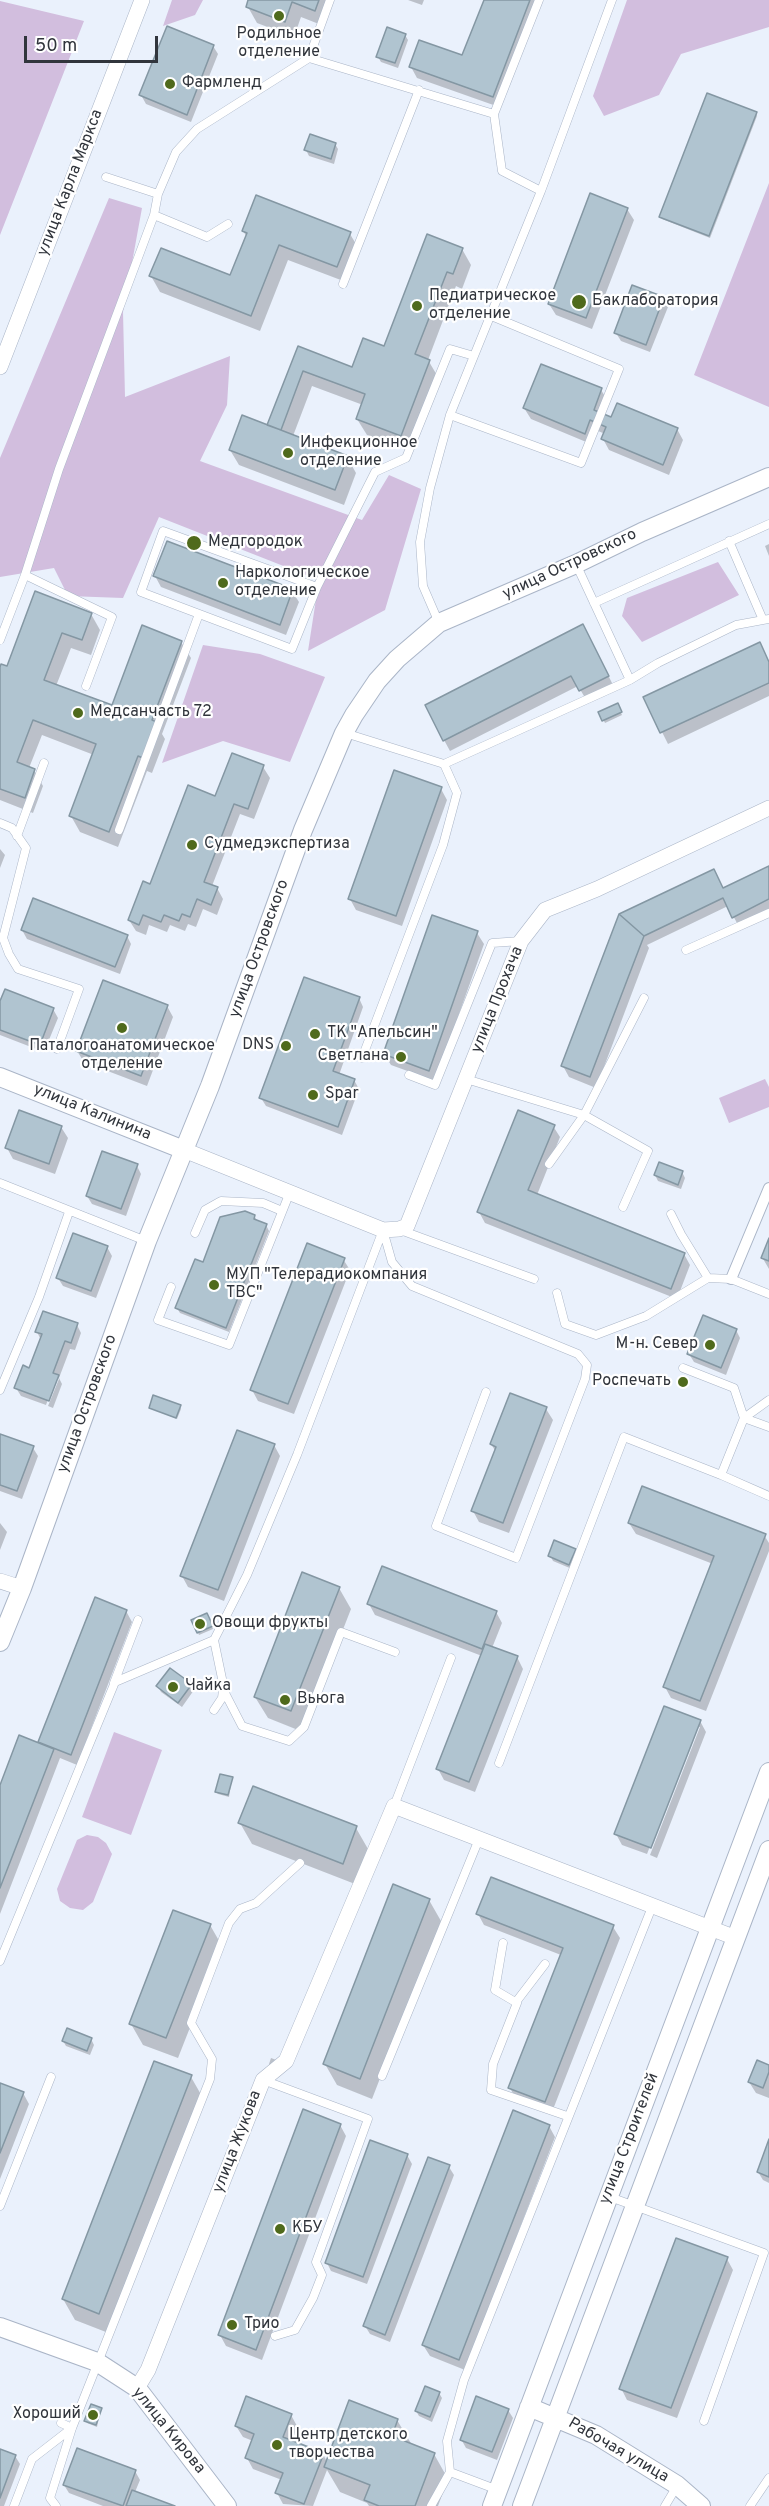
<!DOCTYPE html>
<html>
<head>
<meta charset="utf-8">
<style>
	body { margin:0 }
	#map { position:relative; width:769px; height:2506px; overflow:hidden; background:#eaf1fc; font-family:Overpass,sans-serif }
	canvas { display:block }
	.scale { position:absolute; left:24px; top:36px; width:134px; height:27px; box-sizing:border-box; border:3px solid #31353c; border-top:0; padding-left:8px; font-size:18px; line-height:21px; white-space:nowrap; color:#31353c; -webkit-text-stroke:4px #fff; paint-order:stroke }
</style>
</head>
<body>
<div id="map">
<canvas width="769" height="2506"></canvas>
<div class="scale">50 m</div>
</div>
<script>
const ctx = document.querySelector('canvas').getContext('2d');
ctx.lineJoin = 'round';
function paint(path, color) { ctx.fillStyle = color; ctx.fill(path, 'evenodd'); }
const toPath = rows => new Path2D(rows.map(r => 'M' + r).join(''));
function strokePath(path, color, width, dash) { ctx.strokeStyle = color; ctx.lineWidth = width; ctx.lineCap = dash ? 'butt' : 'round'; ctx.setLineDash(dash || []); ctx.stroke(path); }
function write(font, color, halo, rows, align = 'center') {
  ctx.font = font + ' Overpass,sans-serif'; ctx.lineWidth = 4.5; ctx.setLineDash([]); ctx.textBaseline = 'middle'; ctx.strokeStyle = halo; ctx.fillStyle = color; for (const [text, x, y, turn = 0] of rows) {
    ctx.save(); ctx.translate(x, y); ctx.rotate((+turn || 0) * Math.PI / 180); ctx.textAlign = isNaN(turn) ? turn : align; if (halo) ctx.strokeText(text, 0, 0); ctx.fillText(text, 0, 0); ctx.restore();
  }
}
const green = toPath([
	[172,0,203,0,195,15,163,26],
	[627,0,769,0,769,27,681,54,659,95,604,116,593,96],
	[0,1,84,21,0,235],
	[769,183,769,407,694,375],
	[109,198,142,208,123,312,125,397,230,356,227,405,200,461,362,520,389,475,421,489,385,610,308,651,319,580,159,517,123,598,68,596,54,568,0,577,0,458],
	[718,562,739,595,642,642,622,616,627,598],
	[203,645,260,654,325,677,290,762,223,741,162,763],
	[765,1079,769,1087,769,1107,729,1123,719,1098],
	[114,1732,162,1750,131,1835,82,1817],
	[87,1835,98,1837,106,1843,112,1854,93,1902,83,1910,70,1908,60,1901,57,1889,77,1840]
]);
const shadow = toPath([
	[250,0,333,0,324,26,301,17,294,37,257,23,248,7],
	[408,0,424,0,422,5],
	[485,0,540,0,499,107,417,78,411,67,463,57],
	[405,35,408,40,398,68,381,62,378,57],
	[213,46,218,54,191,122,146,104,141,95],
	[756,113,757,116,710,238,662,219,661,217],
	[335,144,338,149,334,164,309,156,306,150],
	[627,209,634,220,592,329,556,315,549,304],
	[243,231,350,234,359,249,346,282,288,260,260,331,160,292,151,276,231,277,247,237],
	[462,249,471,265,462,289,456,286,428,360,438,377,409,451,367,435,357,419,363,405,312,386,293,436,347,457,356,473,344,505,239,465,230,450,268,427,299,348,353,369,385,348],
	[663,298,668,307,650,352,621,341,616,333],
	[601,390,608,401,602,415,612,419,677,429,683,440,669,475,609,450,603,439,605,434,596,430,591,444,531,419,524,408],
	[769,544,769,556,765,546],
	[155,576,292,591,299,602,286,635,161,587],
	[91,614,100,630,91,655,71,648,56,686,113,707,181,642,191,658,162,734,165,739,152,773,147,771,118,847,80,832,71,816,94,755,42,735,29,768,34,770,43,786,33,813,0,800,0,671],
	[589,637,614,687,587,701,578,686,450,751,444,740],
	[769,662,769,696,668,744,645,698],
	[617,705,622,715,605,723,600,713],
	[263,767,270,778,254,819,240,814,212,886,217,888,223,899,217,915,203,909,196,927,188,924,185,931,170,925,167,932,149,925,146,935,136,931,129,920,151,886],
	[441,789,447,800,402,926,356,910,350,899],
	[0,849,5,855,0,868],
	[769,867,769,910,738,925,728,906,647,945,649,948,596,1088,569,1077,563,1066,620,915,723,890],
	[433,917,477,933,484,944,435,1081,391,1065,384,1054],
	[22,930,127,936,131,944,120,974,27,939],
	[359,998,363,1007,339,1075,354,1080,359,1089,342,1135,266,1106,261,1098],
	[0,1005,53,1009,58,1018,44,1052,0,1035],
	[167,1006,173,1017,147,1086,84,1062,77,1051],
	[553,1126,560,1137,537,1195,684,1254,690,1265,677,1299,485,1223,479,1212],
	[61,1127,68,1138,55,1174,13,1159,7,1148],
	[137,1166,141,1174,126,1216,92,1204,87,1196],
	[682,1172,685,1178,681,1189,658,1181,655,1175],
	[254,1216,258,1222,266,1225,269,1231,229,1332,180,1313,177,1308,204,1264],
	[769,1241,769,1269,762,1257],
	[107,1247,112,1256,96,1298,63,1286,58,1278],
	[343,1259,350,1270,294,1414,258,1401,252,1390],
	[77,1325,81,1333,75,1350,70,1349,59,1378,62,1384,53,1408,48,1406,59,1379,56,1376,46,1405,21,1396,16,1388,30,1370,41,1340,37,1332],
	[736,1330,740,1338,726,1375,694,1362,689,1354],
	[511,1395,546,1409,553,1420,509,1533,479,1522,473,1511,496,1452,491,1444],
	[150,1407,180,1407,181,1409,177,1419],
	[0,1436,33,1448,38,1456,22,1499,0,1491],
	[274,1445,280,1456,224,1601,188,1587,182,1576],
	[0,1523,7,1532,0,1550],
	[629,1523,764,1535,769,1543,769,1551,706,1711,671,1698,665,1687,713,1564,636,1534],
	[575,1550,578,1556,572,1569,553,1561,550,1555],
	[339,1588,351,1609,303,1732,268,1718,255,1697],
	[96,1599,126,1611,132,1622,77,1765,60,1758,0,1914,0,1789,39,1745],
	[369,1604,496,1612,502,1623,492,1648,517,1657,523,1669,475,1792,444,1780,438,1769,482,1656,375,1615],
	[207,1615,213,1629,199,1635,193,1621],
	[191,1685,194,1690,182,1707,161,1692,158,1686],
	[700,1721,706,1732,657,1858,650,1855,700,1727,697,1727,647,1854,622,1845,616,1834],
	[232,1778,229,1797,218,1794,216,1792],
	[240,1823,356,1828,368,1849,355,1884,252,1844],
	[429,1900,441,1921,372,2099,337,2085,325,2064],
	[478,1914,613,1927,620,1938,552,2112,516,2099,510,2088,561,1955,484,1925],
	[210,1925,222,1946,178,2058,143,2045,131,2024],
	[91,2039,94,2045,90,2055,66,2046,63,2041],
	[271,2058,279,2061,270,2066,269,2064],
	[769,2067,769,2098,756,2093,749,2082],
	[191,2077,203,2098,111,2334,75,2320,63,2299],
	[0,2084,23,2093,29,2104,0,2179],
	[340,2125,346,2136,262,2360,226,2346,220,2335],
	[549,2126,555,2137,465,2370,430,2356,423,2345],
	[769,2143,769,2183,763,2180,758,2172],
	[407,2155,412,2164,367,2284,331,2271,327,2263],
	[449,2167,454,2175,390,2342,370,2334,365,2326],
	[727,2259,733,2270,677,2418,627,2400,621,2388],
	[439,2393,442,2398,432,2422,419,2416,416,2411],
	[101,2409,97,2427,87,2423,86,2421],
	[508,2410,513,2418,497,2460,466,2448,461,2439],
	[291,2415,297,2426,292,2442,323,2454,327,2462,397,2420,412,2445,434,2454,448,2479,438,2506,369,2506,367,2503,340,2492,327,2470,313,2506,283,2504,277,2493,282,2480,253,2469,247,2458,253,2441,243,2437,236,2426],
	[0,2450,15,2456,20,2464,4,2506,0,2506],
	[135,2471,140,2480,135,2492,171,2506,103,2506,69,2493,64,2485]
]);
const building = toPath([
	[248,0,319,0,315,11,292,2,285,22,246,7,248,0],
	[484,0,530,0,493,97,409,67,419,40,462,55,484,0],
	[167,26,214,45,187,115,139,95,167,26],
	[387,27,406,34,395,63,376,57,387,27],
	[707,93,757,112,709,236,659,217,707,93],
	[310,134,336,143,331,159,304,150,310,134],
	[590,193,628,208,586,318,548,304,590,193],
	[256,195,351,232,337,267,279,245,251,316,149,276,161,248,230,275,247,233,242,231,256,195],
	[427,234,463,248,453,274,447,272,415,354,430,360,401,436,356,419,365,394,303,371,281,430,267,425,298,346,352,367,363,338,384,346,427,234],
	[632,285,664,297,646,345,614,333,632,285],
	[541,364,602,388,594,410,611,417,617,403,678,428,663,465,601,439,606,427,590,420,585,434,523,408,541,364],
	[242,415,348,456,335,490,229,450,242,415],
	[167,541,293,589,280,625,153,576,167,541],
	[35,591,92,613,82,640,62,633,44,680,112,705,142,625,182,641,152,720,157,722,143,758,138,756,109,832,69,816,96,744,33,720,17,762,35,769,25,798,0,789,0,667,1,664,7,666,35,591],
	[583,624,609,676,579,691,571,676,443,741,425,705,583,624],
	[760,642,769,662,769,683,660,733,643,697,760,642],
	[618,703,622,712,602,721,598,712,618,703],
	[232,753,264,765,248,809,234,804,204,882,218,887,211,905,197,899,190,917,182,914,179,921,164,915,161,922,143,915,139,925,128,920,143,881,150,884,188,785,215,796,232,753],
	[394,770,442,787,396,916,348,899,394,770],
	[769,866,769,899,732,918,723,898,644,936,619,914,714,869,723,888,769,866],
	[33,898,128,935,115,967,21,930,33,898],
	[619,914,644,936,590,1077,561,1066,619,914],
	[432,915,478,931,429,1071,383,1054,432,915],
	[304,977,360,997,333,1071,355,1079,338,1127,259,1098,304,977],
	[103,980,168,1005,141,1076,76,1051,103,980],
	[5,989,54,1008,40,1045,0,1030,0,1001,5,989],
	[19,1110,62,1126,49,1164,5,1148,19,1110],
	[518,1110,555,1125,528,1190,685,1253,671,1289,477,1212,518,1110],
	[102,1151,138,1164,121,1209,86,1196,102,1151],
	[659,1162,683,1171,678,1185,654,1175,659,1162],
	[245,1211,255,1215,254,1219,267,1224,226,1328,175,1308,195,1259,203,1262,220,1217,245,1211],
	[73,1233,108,1246,91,1291,56,1278,73,1233],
	[769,1238,769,1261,761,1258,769,1238],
	[307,1243,345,1258,288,1404,250,1390,307,1243],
	[43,1311,78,1323,71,1343,65,1341,53,1373,59,1375,49,1401,14,1388,23,1365,29,1368,42,1334,35,1332,43,1311],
	[703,1315,737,1329,721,1368,687,1354,703,1315],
	[510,1393,547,1407,503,1523,471,1511,496,1447,490,1444,510,1393],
	[153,1395,181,1405,176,1418,149,1408,153,1395],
	[237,1430,275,1444,218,1590,180,1576,237,1430],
	[0,1434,34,1446,17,1491,0,1485,0,1434],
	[642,1486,766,1534,700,1701,663,1687,714,1556,628,1523,642,1486],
	[554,1540,576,1549,569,1565,548,1556,554,1540],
	[382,1566,497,1611,482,1649,367,1604,382,1566],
	[302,1572,340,1587,291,1711,254,1697,302,1572],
	[95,1597,127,1610,71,1755,38,1742,95,1597],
	[207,1613,213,1626,197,1633,191,1620,207,1613],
	[485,1644,518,1656,469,1782,436,1769,485,1644],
	[170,1668,192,1684,178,1703,156,1686,170,1668],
	[664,1706,701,1720,651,1848,614,1834,664,1706],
	[19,1735,54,1749,0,1888,0,1785,19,1735],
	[220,1774,233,1777,228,1795,215,1792,220,1774],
	[253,1786,357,1826,343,1864,238,1823,253,1786],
	[491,1877,614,1925,545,2102,508,2088,563,1948,476,1914,491,1877],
	[393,1884,430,1899,360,2079,323,2064,393,1884],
	[173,1910,211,1924,166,2038,129,2024,173,1910],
	[67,2028,92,2038,87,2051,62,2041,67,2028],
	[757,2060,769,2065,769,2072,763,2088,748,2082,757,2060],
	[154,2061,192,2075,99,2314,62,2299,154,2061],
	[0,2083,24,2092,0,2153,0,2083],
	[303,2109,341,2124,256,2350,218,2335,303,2109],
	[513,2110,550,2125,459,2360,422,2345,513,2110],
	[769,2139,769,2177,757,2172,769,2139],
	[370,2140,408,2154,363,2277,325,2263,370,2140],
	[428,2157,450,2165,385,2335,363,2326,428,2157],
	[676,2238,728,2257,671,2408,619,2389,676,2238],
	[425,2386,440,2392,430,2417,415,2411,425,2386],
	[246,2396,292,2414,283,2437,324,2453,304,2504,275,2493,283,2473,245,2458,254,2434,235,2426,246,2396],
	[476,2396,509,2409,492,2452,460,2440,476,2396],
	[349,2400,398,2419,392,2436,435,2453,415,2506,379,2506,364,2500,370,2485,324,2467,349,2400],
	[91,2404,102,2408,96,2425,84,2421,91,2404],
	[77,2448,136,2470,123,2506,63,2485,77,2448],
	[0,2449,16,2455,0,2498,0,2449],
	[132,2490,175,2506,126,2506,132,2490]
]);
const service = toPath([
	[309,58,494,114,502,171,541,191],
	[494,114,539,0],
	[106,177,158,194],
	[154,215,207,237,228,224],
	[343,284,419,90],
	[450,415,581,463,619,369,489,315],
	[729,541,763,620],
	[576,564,630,680],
	[25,575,112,617,86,686],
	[317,587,163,531,141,592,292,649,317,587,375,472,406,458,450,349,474,356],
	[594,603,769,524],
	[439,623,423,586,420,542,430,488,450,415,541,191,612,0],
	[0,640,25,575,59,469,154,215,158,194,176,152,197,129,309,58,330,0],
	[345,733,444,764,630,680,658,663,736,625,769,619],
	[0,823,12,828,26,848,3,938,9,954,18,969,79,989,57,1049],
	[119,830,199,614],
	[17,836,44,763],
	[686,950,769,913],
	[362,1058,443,845,457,793,444,764],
	[409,1075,435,1085,492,943,521,941],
	[466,1079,584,1115,648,1151,623,1207],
	[549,1164,584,1115,644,998],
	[0,1183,146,1241],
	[671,1214,681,1234,708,1278,731,1279,769,1294],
	[383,1230,392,1262,412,1286,578,1354,587,1365,585,1379,516,1558,436,1526,486,1392],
	[403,1231,534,1279],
	[195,1233,205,1210,221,1201,263,1203,282,1211],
	[171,1287,158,1320,229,1345,290,1192],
	[557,1293,565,1324,596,1335,646,1316,708,1278],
	[683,1368,734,1388,744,1418,769,1427],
	[0,1390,39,1297,69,1212],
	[769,1400,744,1418,721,1475,769,1496],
	[214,1640,225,1693,242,1726,289,1741,304,1727,341,1632,395,1652],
	[114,1683,138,1620],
	[214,1710,222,1698,223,1690],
	[499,1763,624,1437,721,1475],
	[394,1806,451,1658],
	[503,1943,495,1990,517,2003,493,2064,491,2090,567,2116],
	[0,1961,115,1682,214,1640,247,1575,297,1455,383,1230],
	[516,2002,545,1964],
	[382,2076,479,1839],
	[263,2080,368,2119,316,2262,322,2275,313,2298,295,2330,275,2336],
	[610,2197,764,2253,704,2421],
	[0,2206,51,2077],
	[450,2472,447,2441,464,2380,652,1907],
	[14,2506,32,2459,72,2428,61,2423],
	[56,2506,50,2498,72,2428,210,2079,212,2059,191,2023,229,1923,240,1909,256,1903,300,1863],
	[431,2506,450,2472,498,2490],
	[665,2506,677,2486],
	[750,2506,769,2478]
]);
const pedestrian = toPath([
	[731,1279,769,1188]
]);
const minor = toPath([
	[0,367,142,0],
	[184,1150,383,1230,399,1229,407,1226,521,941,545,910,597,889,769,808],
	[0,1581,22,1588],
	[137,2388,148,2370,263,2080,286,2061,394,1806,736,1938]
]);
const tertiary = toPath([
	[0,1077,184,1150],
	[0,1642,22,1588,147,1241,210,1086,303,830,344,733,354,715,377,681,397,659,439,623,576,564,642,532,769,477],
	[0,2327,97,2362,137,2388,227,2506],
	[529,2407,596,2435,677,2485,701,2506],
	[492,2506,769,1772],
	[522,2506,769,1850]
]);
const markers = [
	[279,16,6,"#4f6a1c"],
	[170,84,6,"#4f6a1c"],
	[579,302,8,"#4f6a1c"],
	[417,306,6,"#4f6a1c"],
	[288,453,6,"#4f6a1c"],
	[194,543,8,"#4f6a1c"],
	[223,583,6,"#4f6a1c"],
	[78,713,6,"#4f6a1c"],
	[192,845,6,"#4f6a1c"],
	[122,1028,6,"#4f6a1c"],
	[315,1034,6,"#4f6a1c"],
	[286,1046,6,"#4f6a1c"],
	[401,1057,6,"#4f6a1c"],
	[313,1095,6,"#4f6a1c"],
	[214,1285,6,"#4f6a1c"],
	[710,1345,6,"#4f6a1c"],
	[683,1382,6,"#4f6a1c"],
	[200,1624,6,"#4f6a1c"],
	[173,1687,6,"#4f6a1c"],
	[285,1700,6,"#4f6a1c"],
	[280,2229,6,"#4f6a1c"],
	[232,2325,6,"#4f6a1c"],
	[93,2415,6,"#4f6a1c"],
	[277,2445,6,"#4f6a1c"]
];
const poiNames = [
	["Родильное",279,35,"center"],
	["отделение",279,53,"center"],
	["Фармленд",182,84],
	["Педиатрическое",429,297],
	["отделение",429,315],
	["Баклаборатория",592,302],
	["Инфекционное",300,444],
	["отделение",300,462],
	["Медгородок",208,543],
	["Наркологическое",235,574],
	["отделение",235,592],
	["Медсанчасть 72",90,713],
	["Судмедэкспертиза",204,845],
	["ТК \"Апельсин\"",327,1034],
	["DNS",274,1046,"right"],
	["Паталогоанатомическое",122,1047,"center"],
	["отделение",122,1065,"center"],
	["Светлана",389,1057,"right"],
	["Spar",325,1095],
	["МУП \"Телерадиокомпания",226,1276],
	["ТВС\"",226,1294],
	["М-н. Север",698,1345,"right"],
	["Роспечать",671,1382,"right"],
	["Овощи фрукты",212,1624],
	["Чайка",185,1687],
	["Вьюга",297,1700],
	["КБУ",292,2229],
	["Трио",244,2325],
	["Хороший",81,2415,"right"],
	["Центр детского",289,2436],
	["творчества",289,2454]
];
const streetNames = [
	["улица Карла Маркса",71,183,-69],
	["улица Островского",570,565,-25],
	["улица Островского",260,949,-70],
	["улица Прохача",498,1000,-68],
	["улица Калинина",92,1113,22],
	["улица Островского",88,1404,-70],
	["улица Строителей",630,2139,-69],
	["улица Жукова",238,2142,-69],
	["улица Кирова",168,2431,51],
	["Рабочая улица",618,2451,30]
];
paint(green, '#d2bede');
paint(shadow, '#0003');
paint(building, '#b0c4d0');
strokePath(building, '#8497a3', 1.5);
strokePath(service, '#aab5c7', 9);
strokePath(pedestrian, '#aab5c7', 12);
strokePath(minor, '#aab5c7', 16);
strokePath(tertiary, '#aab5c7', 20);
strokePath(service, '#fff', 8);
strokePath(pedestrian, '#fff', 10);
strokePath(minor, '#fff', 15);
strokePath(tertiary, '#fff', 18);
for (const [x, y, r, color] of markers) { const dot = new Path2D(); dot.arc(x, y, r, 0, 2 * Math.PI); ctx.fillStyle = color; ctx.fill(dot); strokePath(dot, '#fff', 2); }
write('16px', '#31353c', '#fff', poiNames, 'left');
write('16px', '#31353c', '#fff', streetNames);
</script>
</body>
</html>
